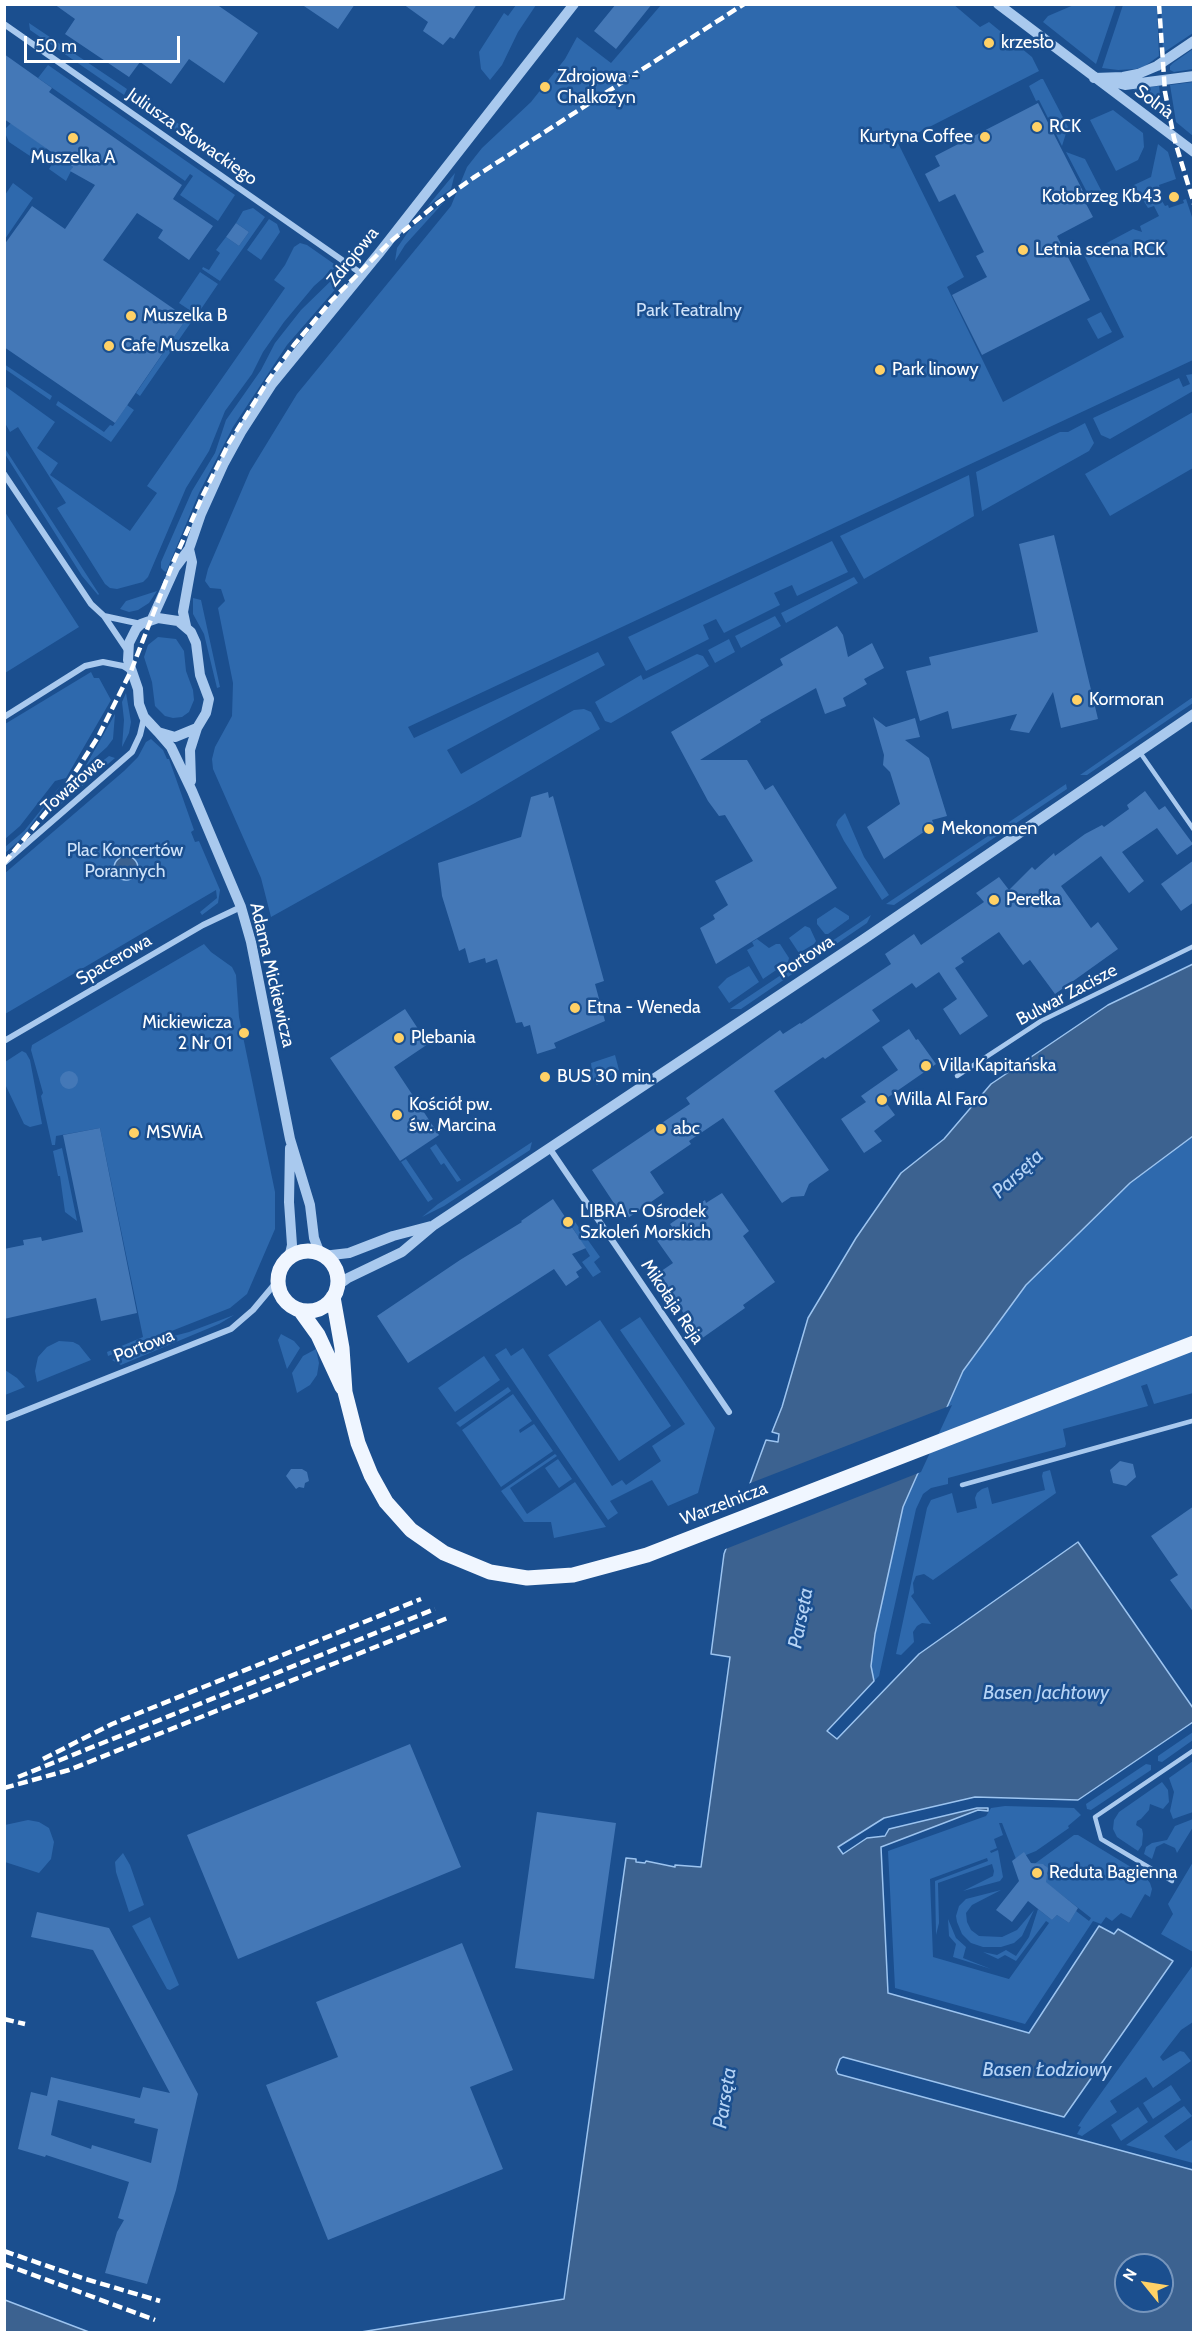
<!DOCTYPE html>
<html>
<head>
<meta charset="utf-8">
<style>
	body { margin:0 }
	#map { position:relative; width:1198px; height:2337px; overflow:hidden; background:#1b4f8f; font-family:Cabin,sans-serif }
	canvas { display:block }
	.frame { position:absolute; inset:0; border:6px solid #fff; pointer-events:none }
	.north { position:absolute; left:1114px; top:2253px; width:60px; height:60px; box-sizing:border-box; background:#1b4f8f; border:2px solid #7695bc; border-radius:50%; rotate:300deg; font-size:16px; font-weight:700; line-height:24px; text-align:center; color:#fff }
	.north::after { content:''; display:block; margin:auto; width:21px; height:27px; background:#ffd166; clip-path:polygon(50% 0,100% 100%,50% 72%,0 100%) }
	.scale { position:absolute; left:24px; top:36px; width:156px; height:27px; box-sizing:border-box; border:3px solid #fff; border-top:0; padding-left:8px; font-size:18px; line-height:21px; white-space:nowrap; color:#fff; -webkit-text-stroke:4px #1b4f8f; paint-order:stroke }
</style>
</head>
<body>
<div id="map">
<canvas width="1198" height="2337"></canvas>
<div class="frame"></div>
<div class="north">N</div>
<div class="scale">50 m</div>
</div>
<script>
const ctx = document.querySelector('canvas').getContext('2d');
ctx.lineJoin = 'round';
function paint(path, color) { ctx.fillStyle = color; ctx.fill(path, 'evenodd'); }
const toPath = rows => new Path2D(rows.map(r => 'M' + r).join(''));
function strokePath(path, color, width, dash) { ctx.strokeStyle = color; ctx.lineWidth = width; ctx.lineCap = dash ? 'butt' : 'round'; ctx.setLineDash(dash || []); ctx.stroke(path); }
function write(font, color, halo, rows, align = 'center') {
  ctx.font = font + ' Cabin,sans-serif'; ctx.lineWidth = 5; ctx.setLineDash([]); ctx.textBaseline = 'middle'; ctx.strokeStyle = halo; ctx.fillStyle = color; for (const [text, x, y, turn = 0] of rows) {
    ctx.save(); ctx.translate(x, y); ctx.rotate((+turn || 0) * Math.PI / 180); ctx.textAlign = isNaN(turn) ? turn : align; if (halo) ctx.strokeText(text, 0, 0); ctx.fillText(text, 0, 0); ctx.restore();
  }
}
const green = toPath([
	[953,4,980,27,989,22,1032,57,1039,71,898,143,964,277,947,287,1003,402,1124,337,1084,255,1133,229,1142,232,1140,226,1159,216,1154,206,1148,208,1134,185,1151,177,1158,144,1168,152,1176,179,1159,185,1162,195,1159,196,1165,206,1168,205,1169,208,1184,203,1183,200,1186,199,1193,220,1193,360,408,727,414,738,598,652,605,665,447,750,461,774,574,710,584,709,591,712,600,729,475,803,271,917,261,878,213,769,212,759,215,747,232,716,233,683,218,608,225,601,221,589,210,588,205,581,208,569,250,471,297,394,451,206,467,167,482,148,531,102,565,59,577,37,611,63,661,5],
	[1076,4,1116,5,1096,64,1043,22,1048,16],
	[516,5,536,5,518,32,502,65,490,80,481,69,479,52,504,13,508,16],
	[1123,5,1157,5,1159,56,1145,66,1136,69,1118,70,1102,68],
	[1161,5,1194,5,1193,33,1163,53],
	[29,23,127,89,124,95,30,30],
	[1193,49,1193,69,1174,72,1170,70,1170,66,1173,63],
	[48,65,235,195,218,221,180,195,193,176,190,174,185,181,38,78],
	[1041,79,1043,79,1068,127,1062,146,1039,100,1036,101,1029,86],
	[1193,82,1194,82,1193,136,1176,122,1170,85],
	[1159,86,1162,112,1133,90,1137,88],
	[139,97,201,139,198,143,193,142,135,103],
	[1113,110,1143,133,1144,147,1138,160,1116,171,1090,120],
	[11,123,46,148,40,156,33,151,30,156,9,142,5,133,6,128],
	[51,152,73,167,66,181,49,169,52,164,45,159],
	[1066,152,1085,159,1102,192,1090,198],
	[455,173,451,189,427,207],
	[13,183,33,198,5,239,5,195],
	[444,202,405,245,395,261,397,248,410,229],
	[253,208,265,217,220,281,202,269,203,267,209,270,220,253,216,250,226,237,239,246,249,232,236,223,243,211],
	[269,219,277,224,280,232,261,260,247,250],
	[300,243,307,245,337,266,314,286,284,322,263,352,252,374,225,411,209,451,186,488,148,577,143,582,117,589,110,588,105,584,57,508,66,503,18,427,10,432,5,423,5,386,55,422,37,448,58,463,50,475,130,531,157,493,147,486,285,288,274,280,285,265,294,247],
	[200,272,218,284,197,315,179,303],
	[340,272,339,285,287,345,233,427,199,493,166,572,164,571,161,568,161,562,192,491,215,453,226,420,261,370,275,343,301,310],
	[1101,312,1112,332,1098,339,1087,319],
	[189,315,194,318,140,396,136,393],
	[4,364,52,396,50,400,5,369],
	[1193,374,1193,391,1110,439,1101,435,1093,418,1179,378,1183,387,1190,384,1186,375],
	[58,401,104,432,110,425,113,426,127,405,134,410,111,442,56,405],
	[1193,412,1193,468,1110,516,1085,474],
	[1085,423,1094,443,1089,451,982,511,976,472,1060,432,1068,432],
	[4,447,99,594,98,595,82,576,5,454],
	[969,475,974,516,864,579,840,536],
	[5,512,79,627,5,673,4,673],
	[832,541,848,572,797,596,792,585,774,593,780,605,724,633,716,619,703,625,709,639,646,671,628,637],
	[854,577,858,583,786,623,781,613],
	[157,591,149,603,138,610,129,612,120,609,126,601],
	[193,598,201,600,220,687,217,688,204,634,193,614],
	[775,616,781,626,741,648,735,636],
	[158,637,176,639,184,651,186,671,193,690,194,700,189,712,182,717,173,718,165,716,155,706,152,682,144,657,148,645],
	[729,639,735,652,715,663,708,650],
	[697,654,703,656,709,666,611,723,605,721,595,702,641,675,643,680],
	[91,672,94,678,99,678,111,700,66,778,55,781,20,826,5,839,5,724],
	[126,693,131,722,129,733,122,747,124,720,122,702],
	[1193,697,1193,703,1087,775,1080,775],
	[115,714,113,739,107,747,85,767],
	[151,739,163,750,167,759,169,759,194,830,191,832,195,842,199,841,220,890,218,903,202,915,200,912,217,898,216,890,5,1014,4,874,124,771,138,757,146,742],
	[109,756,115,758,53,811,75,782],
	[1066,784,1067,789,894,905,886,904],
	[61,785,21,839,5,853,5,847,24,831],
	[845,813,864,857,889,895,882,900,844,841,836,825,838,820],
	[835,907,849,916,849,919,828,934,825,934,817,924,817,919],
	[871,915,867,923,741,1009,730,1009],
	[805,926,810,928,816,941,814,944,799,953,789,938],
	[757,939,769,948,776,944,780,944,789,958,788,962,763,979,747,950,754,946,752,942],
	[204,944,211,952,232,967,236,975,239,1017,275,1192,275,1229,247,1294,230,1308,108,1356,107,1352,143,1337,100,1128,56,1136,55,1145,52,1145,41,1096,43,1093,31,1050,32,1045],
	[749,966,759,982,729,1003,718,987,727,978],
	[22,1051,26,1053,30,1060,42,1124,30,1127,24,1124,5,1084,5,1062],
	[615,1055,619,1070,597,1085,593,1080,591,1063],
	[1193,1136,1193,1393,1154,1404,1147,1384,1141,1386,1148,1406,1063,1429,1066,1444,1065,1447,948,1478,948,1484,931,1488,923,1494,916,1509,879,1676,874,1681,871,1666,875,1634,903,1507,963,1371,1026,1285,1130,1183],
	[532,1142,530,1150,444,1206,422,1217,438,1204],
	[436,1144,461,1180,457,1182,444,1163,441,1165,430,1148],
	[62,1148,77,1221,65,1212,60,1176,58,1176,53,1151],
	[406,1159,433,1199,428,1202,401,1162],
	[575,1222,600,1257,594,1262,601,1272,593,1277,582,1262,590,1256,571,1225],
	[234,1315,219,1324,121,1365,112,1360,170,1337,189,1332],
	[640,1317,715,1428,698,1493,668,1506,652,1480,610,1501,618,1513,608,1520,495,1355,506,1348,511,1356,523,1348,612,1486,622,1480,626,1485,661,1461,652,1446,685,1424,620,1330],
	[600,1320,671,1426,619,1461,548,1355],
	[281,1334,294,1341,300,1348,287,1369,278,1340],
	[59,1341,73,1342,79,1345,91,1360,37,1382,35,1371,38,1357,47,1347],
	[316,1349,319,1363,317,1375,310,1385,297,1393,292,1373,303,1356],
	[484,1356,500,1380,455,1412,438,1388],
	[5,1370,17,1378,25,1387,5,1395],
	[508,1387,511,1391,460,1427,456,1423],
	[513,1394,532,1421,519,1430,520,1433,534,1424,553,1451,501,1487,462,1430],
	[555,1454,557,1456,510,1488,527,1514,575,1482,606,1527,554,1538,551,1522,524,1522,501,1491],
	[558,1459,572,1479,559,1488,545,1468],
	[1050,1470,1056,1493,933,1580,924,1574,916,1576,913,1583,914,1593,911,1596,931,1624,922,1623,917,1626,913,1632,914,1642,901,1655,896,1654,927,1508,931,1500,952,1493,957,1513,977,1508,975,1498,977,1493,982,1489,988,1487,992,1504,1045,1490,1042,1476,1043,1472],
	[1193,1732,1193,1740,1162,1762,1158,1761,1158,1756],
	[1193,1761,1193,1812,1173,1819,1170,1811,1174,1792,1169,1778],
	[1146,1764,1151,1765,1151,1770,1091,1810,1087,1809,1086,1804],
	[1162,1782,1168,1790,1169,1802,1163,1809,1150,1804,1149,1810,1141,1819,1137,1821,1136,1825,1142,1829,1143,1834,1142,1845,1138,1851,1117,1837,1113,1829,1114,1820,1119,1812],
	[1005,1806,1074,1808,1081,1815,1068,1826,1069,1828,1036,1851,1016,1859,1002,1823,999,1823,1003,1835,994,1839,997,1848,990,1851,991,1853,998,1850,1003,1877,1000,1881,963,1891,993,1876,994,1871,992,1864,938,1883,939,1923,936,1935,935,1881,988,1861,987,1858,930,1879,933,1957,1009,1979,1049,1923,1046,1921,1016,1961,1005,1955,998,1959,983,1952,997,1955,1006,1950,1016,1956,1029,1937,1038,1909,1052,1920,1057,1915,1069,1923,1076,1911,1089,1921,1091,1918,1044,1881,1048,1873,1045,1865,1039,1864,1033,1865,1074,1835,1078,1835,1144,1875,1150,1883,1152,1889,1150,1897,1145,1894,1131,1918,1121,1913,1112,1921,1106,1917,1101,1924,1093,1921,1025,2024,895,1988,888,1851,986,1816,991,1808],
	[1193,1819,1193,1827,1177,1853,1175,1848,1164,1843,1156,1847,1152,1859,1144,1854,1146,1847,1152,1843,1167,1840,1175,1826],
	[28,1820,39,1822,49,1828,54,1842,51,1859,39,1873,5,1862,5,1825],
	[123,1853,130,1865,144,1905,129,1912,116,1872,115,1862],
	[1193,1862,1194,1952,1193,1952,1161,1934,1173,1914,1168,1904],
	[1001,1890,972,1905,966,1913,967,1922,971,1930,979,1936,1002,1937,1017,1930,1034,1910,1022,1936,1014,1943,1001,1947,983,1947,971,1943,962,1934,957,1922,956,1916,959,1906,966,1899],
	[150,1917,179,1985,170,1990,167,1989,132,1926],
	[948,1919,956,1938,966,1947,963,1958,991,1969,953,1957,956,1944,949,1936],
	[1193,1965,1193,2022,1181,2030,1160,2057,1163,2061,1180,2051,1184,2052,1191,2061,1153,2088,1146,2077,1110,2101,1117,2112,1082,2136,1077,2134,1081,2127,1078,2126,1086,2114],
	[1171,2085,1181,2100,1153,2119,1143,2103],
	[1184,2106,1192,2116,1164,2136,1176,2151,1193,2139,1193,2163,1126,2145],
	[1138,2107,1148,2122,1121,2141,1111,2125]
]);
const water = toPath([
	'114 868a12 12 0 1 1 24 0a12 12 0 1 1-24 0Z',
	[1193,964,1193,1136,1130,1183,1026,1285,963,1371,903,1507,875,1634,871,1666,874,1681,827,1731,837,1739,919,1654,1078,1542,1193,1708,1193,1722,1078,1800,975,1797,884,1818,838,1847,843,1854,867,1838,885,1836,889,1829,977,1808,988,1808,988,1811,978,1810,881,1847,888,1993,1029,2033,1099,1926,1114,1934,1118,1929,1173,1961,1064,2117,843,2057,840,2059,836,2070,838,2074,1193,2170,1193,2332,361,2332,564,2299,626,1858,636,1859,636,1862,645,1863,646,1861,675,1867,675,1865,701,1867,730,1657,711,1654,724,1554,766,1440,778,1442,779,1434,772,1432,782,1407,808,1318,856,1238,901,1173,944,1139,991,1084,1108,1005,1193,964],
	[1126,2265,1162,2265,1162,2301,1126,2301,1126,2265],
	[5,2300,89,2332,5,2332,5,2300]
]);
const pier = toPath([
	[952,1405,921,1472,723,1550,748,1484]
]);
const building = toPath([
	[54,4,216,4,258,33,224,83,189,59,171,84,140,62,129,77,65,34,75,19],
	[301,4,355,4,338,29],
	[403,4,477,4,454,39,450,37,443,45,423,31,428,22],
	[616,4,652,4,616,49,594,31],
	[4,54,52,88,49,92,182,185,173,199,213,226,189,260,158,238,163,230,137,213,103,260,187,318,115,423,4,347,4,245,32,206,65,229,95,185,70,171,73,167,4,119],
	[1038,103,1087,199,1084,200,1093,217,1057,236,1090,300,982,355,952,295,987,277,976,256,984,252,955,194,939,202,925,174,940,166,935,156],
	[236,223,249,232,239,246,226,237],
	[1054,535,1098,719,1061,728,1053,692,1029,733,1010,730,1017,714,952,729,948,711,920,721,906,671,931,665,929,657,1038,632,1019,544],
	[837,626,843,635,848,657,872,643,884,668,864,679,867,684,843,698,846,706,825,714,816,688,760,720,761,722,700,760,747,760,765,790,773,785,837,888,716,964,700,928,715,919,713,915,728,905,715,881,753,861,725,815,719,816,708,801,671,732,783,665,780,659],
	[873,717,886,727,915,718,920,737,905,740,929,758,947,816,932,820,934,825,884,859,867,827,900,804,890,772,883,765,884,755],
	[1145,791,1159,810,1165,806,1193,844,1177,855,1157,828,1122,852,1144,881,1129,893,1101,856,1061,886,1091,928,1098,922,1118,949,1055,994,1030,960,1023,965,999,932,961,958,964,962,955,968,988,1016,960,1035,943,1009,957,999,939,972,916,988,912,983,872,1010,880,1021,825,1059,823,1057,774,1091,829,1170,809,1184,804,1196,791,1197,782,1203,723,1118,689,1141,691,1144,650,1172,664,1193,625,1220,592,1170,690,1104,686,1098,780,1030,783,1034,800,1023,801,1024,891,964,885,954,914,934,921,945,984,902,976,893,999,877,1009,890,1032,867,1035,870,1054,853,1055,856,1085,834,1102,825,1104,827,1129,809,1127,805],
	[548,792,549,798,553,796,604,981,595,984,605,1021,554,1043,556,1048,537,1054,530,1025,524,1027,522,1022,516,1023,497,959,486,963,485,958,469,963,465,948,459,951,442,896,438,863,521,837,531,797],
	[1194,860,1194,902,1181,911,1161,884],
	[405,1009,428,1044,394,1067,439,1135,400,1161,330,1058],
	[909,1029,916,1040,918,1039,936,1064,884,1100,895,1115,874,1131,882,1141,864,1153,841,1119,866,1102,861,1096,898,1070,882,1047],
	'60 1080a9 9 0 1 1 18 0a9 9 0 1 1-18 0Z',
	[100,1128,137,1313,101,1321,96,1298,4,1319,4,1249,24,1245,23,1240,41,1237,42,1241,83,1232,63,1135],
	[722,1193,749,1231,743,1236,775,1282,743,1305,745,1308,701,1339,657,1274,673,1263,656,1239,673,1228,670,1224,705,1200,706,1203],
	[553,1199,586,1248,572,1254,582,1268,576,1272,579,1277,566,1286,554,1269,408,1363,377,1316,460,1260,522,1222,521,1221],
	[1120,1461,1133,1464,1136,1477,1126,1486,1113,1483,1110,1470],
	[291,1469,302,1469,307,1472,309,1481,305,1483,304,1488,299,1487,296,1489,289,1480,286,1476],
	[1194,1506,1194,1613,1170,1580,1178,1575,1151,1536],
	[410,1744,461,1867,238,1959,187,1835],
	[537,1812,616,1823,594,1979,515,1968],
	[1024,1852,1031,1863,1043,1864,1048,1868,1046,1882,1078,1908,1069,1923,1057,1915,1052,1920,1028,1901,1012,1922,996,1910,1019,1881,1012,1861],
	[37,1912,109,1928,198,2094,176,2190,147,2284,105,2273,117,2232,124,2220,118,2218,129,2182,46,2155,45,2157,18,2149,31,2092,47,2096,51,2077,140,2098,143,2087,170,2093,93,1950,31,1937],
	[58,2100,135,2119,134,2123,158,2129,151,2163,92,2145,91,2149,51,2135],
	[462,1943,513,2070,470,2087,503,2169,328,2240,266,2085,338,2057,316,2002]
]);
const service = toPath([
	[1139,751,1194,830],
	[957,1076,1041,1021,1194,946],
	[962,1485,1192,1421],
	[1172,1881,1101,1839,1095,1817,1194,1750]
]);
const minor = toPath([
	[4,24,362,274],
	[4,474,91,604,104,616,127,650],
	[104,616,141,624],
	[4,717,85,666,103,662,123,666,131,671],
	[4,863,132,752,140,735,144,718],
	[4,1041,203,925,241,907],
	[550,1149,729,1412],
	[4,1419,231,1329,253,1310,279,1279]
]);
const tertiary = toPath([
	[998,4,1194,152],
	[1094,78,1123,77,1138,74,1157,66,1194,41],
	[1109,81,1125,85,1194,76],
	[158,618,178,621,191,632,196,643,200,675,209,699,206,713,197,728,175,737,158,732,144,717,139,704,138,689,128,660,129,643,136,629,141,624,158,618],
	[152,619,175,568,189,549,201,514,224,463,241,432,272,384,380,252,574,4],
	[186,626,183,612,192,562,189,549],
	[158,732,171,747,192,791,241,907,251,942,290,1139,310,1205,314,1238,320,1254],
	[191,781,190,750,197,728],
	[323,1256,349,1253,393,1236,431,1226],
	[289,1258,292,1245,289,1202,290,1148],
	[337,1286,348,1278,402,1252,434,1225,864,939,1194,714]
]);
const primary = toPath([
	'278 1281a30 30 0 1 1 60 0a30 30 0 1 1-60 0Z',
	[333,1297,342,1348,345,1392,358,1443,371,1475,386,1502,411,1530,444,1553,490,1572,527,1578,573,1575,647,1555,1194,1343],
	[300,1310,318,1335,342,1387]
]);
const rail = toPath([
	[1159,4,1165,92,1174,138,1194,204],
	[4,863,59,797,98,737,131,671,173,563,203,495,229,443,269,379,294,345,331,301,390,242,439,202,473,178,744,4],
	[43,1759,112,1724,421,1599],
	[18,1777,435,1609],
	[4,1788,69,1770,450,1617],
	[4,2019,25,2024],
	[4,2251,82,2278,160,2301],
	[4,2264,155,2320]
]);
const markers = [
	[989,43,6,"#ffd166"],
	[545,87,6,"#ffd166"],
	[1037,127,6,"#ffd166"],
	[985,137,6,"#ffd166"],
	[73,138,6,"#ffd166"],
	[1174,197,6,"#ffd166"],
	[1023,250,6,"#ffd166"],
	[131,316,6,"#ffd166"],
	[109,346,6,"#ffd166"],
	[880,370,6,"#ffd166"],
	[1077,700,6,"#ffd166"],
	[929,829,6,"#ffd166"],
	[994,900,6,"#ffd166"],
	[575,1008,6,"#ffd166"],
	[244,1033,6,"#ffd166"],
	[399,1038,6,"#ffd166"],
	[926,1066,6,"#ffd166"],
	[545,1077,6,"#ffd166"],
	[882,1100,6,"#ffd166"],
	[397,1115,6,"#ffd166"],
	[661,1129,6,"#ffd166"],
	[134,1133,6,"#ffd166"],
	[568,1222,6,"#ffd166"],
	[1037,1873,6,"#ffd166"]
];
const poiNames = [
	["krzesło",1001,43],
	["Zdrojowa -",557,77],
	["Chalkozyn",557,98],
	["RCK",1049,127],
	["Kurtyna Coffee",973,137,"right"],
	["Muszelka A",73,158,"center"],
	["Kołobrzeg Kb43",1162,197,"right"],
	["Letnia scena RCK",1035,250],
	["Muszelka B",143,316],
	["Cafe Muszelka",121,346],
	["Park linowy",892,370],
	["Kormoran",1089,700],
	["Mekonomen",941,829],
	["Perełka",1006,900],
	["Etna - Weneda",587,1008],
	["Mickiewicza",232,1023,"right"],
	["2 Nr 01",232,1044,"right"],
	["Plebania",411,1038],
	["Villa Kapitańska",938,1066],
	["BUS 30 min.",557,1077],
	["Willa Al Faro",894,1100],
	["Kościół pw.",409,1105],
	["św. Marcina",409,1126],
	["abc",673,1129],
	["MSWiA",146,1133],
	["LIBRA - Ośrodek",580,1212],
	["Szkoleń Morskich",580,1233],
	["Reduta Bagienna",1049,1873]
];
const streetNames = [
	["Solna",1154,102,37],
	["Juliusza Słowackiego",192,137,35],
	["Zdrojowa",353,257,-51],
	["Towarowa",73,785,-41],
	["Portowa",806,957,-33],
	["Spacerowa",114,960,-30],
	["Adama Mickiewicza",272,975,77],
	["Bulwar Zacisze",1067,995,-28],
	["Mikołaja Reja",672,1302,56],
	["Portowa",144,1346,-21],
	["Warzelnicza",724,1504,-21]
];
const parkNames = [
	["Park Teatralny",689,311],
	["Plac Koncertów",125,851],
	["Porannych",125,872]
];
const waterNames = [
	["Parsęta",1018,1174,-43],
	["Parsęta",801,1618,-79],
	["Basen Jachtowy",1046,1693],
	["Basen Łodziowy",1047,2070],
	["Parsęta",725,2098,-81]
];
paint(green, '#2e69ad');
paint(water, '#3c6290');
strokePath(water, '#9cc4f0', 1.5);
paint(pier, '#1b4f8f');
paint(building, '#4478b7');
strokePath(service, '#a9c9ee', 4.5);
strokePath(minor, '#a9c9ee', 6);
strokePath(tertiary, '#a9c9ee', 10);
strokePath(primary, '#f0f6ff', 15);
strokePath(rail, '#fff', 4.5, [10, 4.5]);
for (const [x, y, r, color] of markers) { const dot = new Path2D(); dot.arc(x, y, r, 0, 2 * Math.PI); ctx.fillStyle = color; ctx.fill(dot); strokePath(dot, '#1b4f8f', 2); }
write('18px', '#fff', '#1b4f8f', poiNames, 'left');
write('18px', '#fff', '#1b4f8f', streetNames);
write('18px', '#cfe3fa', '#1b4f8f', parkNames);
write('italic 20px', '#b5d3f5', '#1b4f8f', waterNames);
</script>
</body>
</html>
